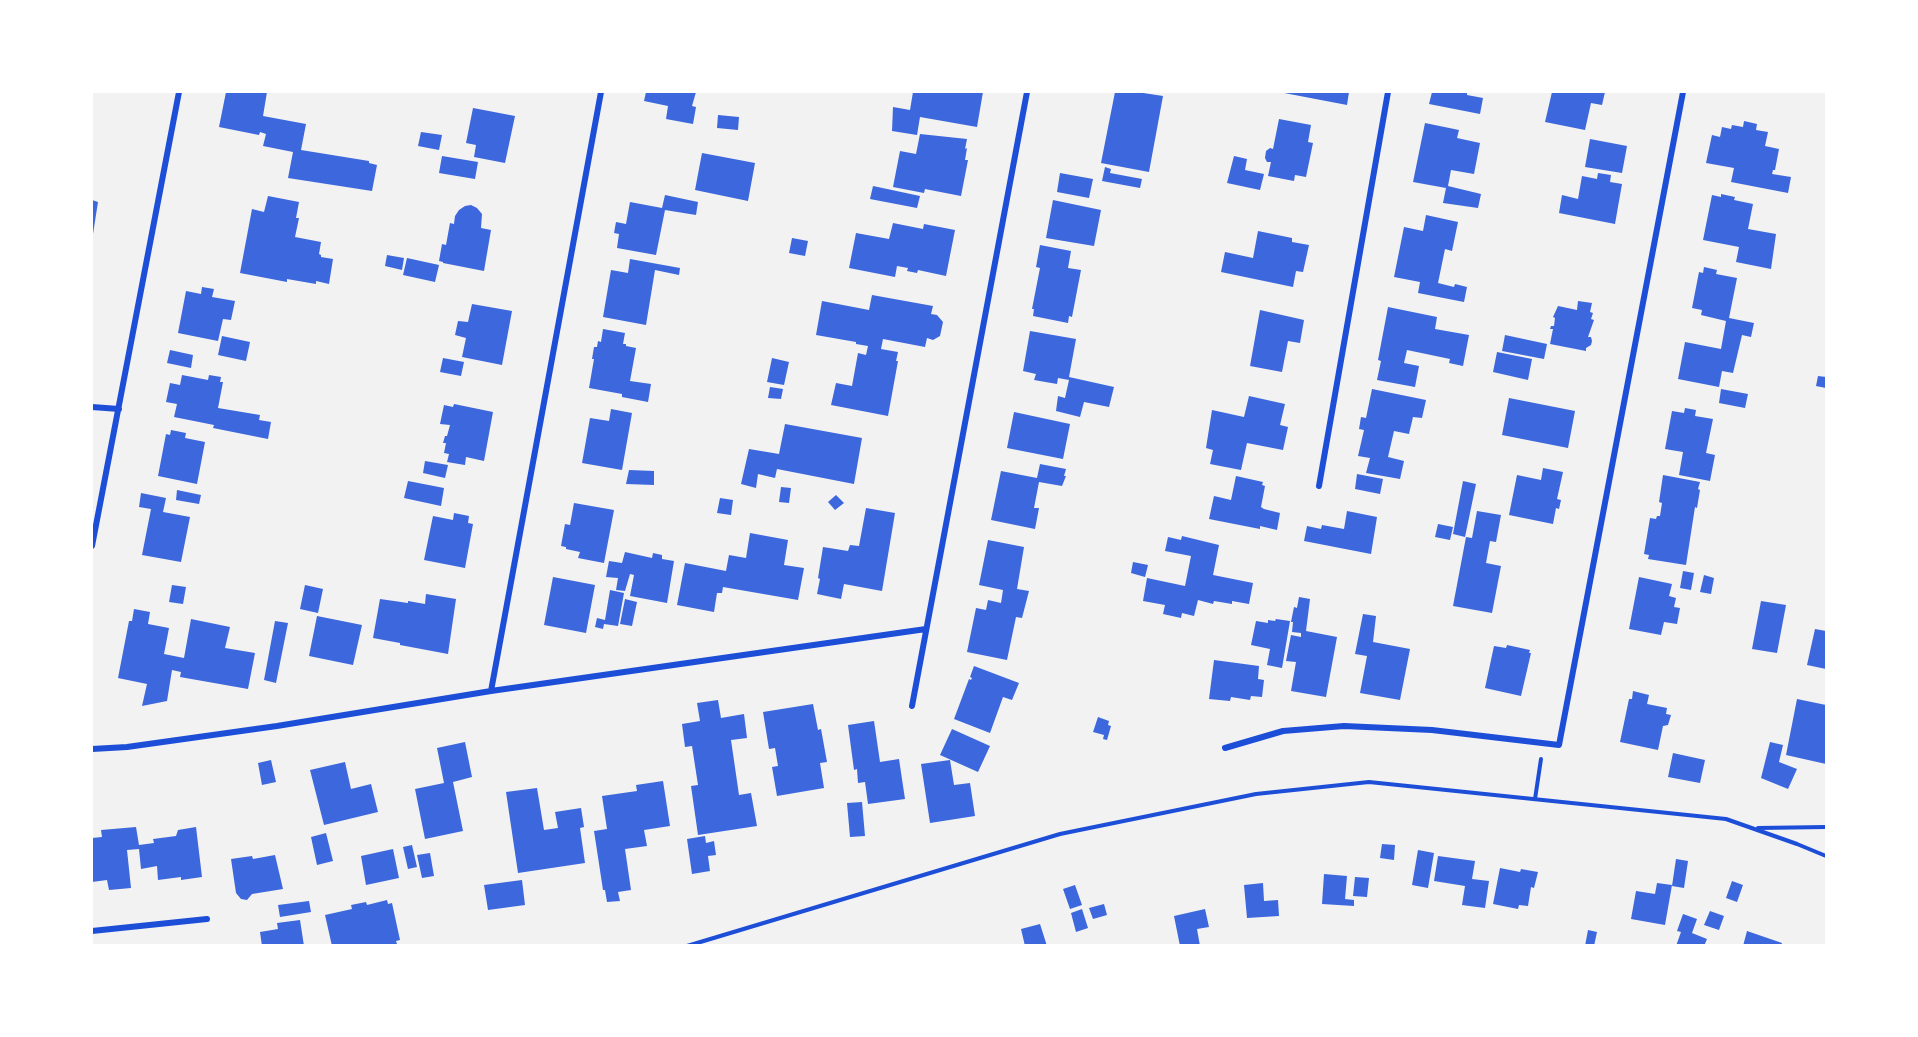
<!DOCTYPE html>
<html>
<head>
<meta charset="utf-8">
<style>
	body { margin:0 }
	#map { position:relative; width:1918px; height:1037px; overflow:hidden; background:#f2f2f2; font-family:Karla,sans-serif }
	canvas { display:block }
	.frame { position:absolute; inset:0; border:93px solid #fff; pointer-events:none }
</style>
</head>
<body>
<div id="map">
<canvas width="1918" height="1037"></canvas>
<div class="frame"></div>
</div>
<script>
const ctx = document.querySelector('canvas').getContext('2d');
ctx.lineJoin = 'round';
function paint(path, color) { ctx.fillStyle = color; ctx.fill(path, 'evenodd'); }
const toPath = rows => new Path2D(rows.map(r => 'M' + r).join(''));
function strokePath(path, color, width, dash) { ctx.strokeStyle = color; ctx.lineWidth = width; ctx.lineCap = dash ? 'butt' : 'round'; ctx.setLineDash(dash || []); ctx.stroke(path); }
const building = toPath([
	[226,92,267,92,263,116,306,124,301,150,369,161,369,163,377,165,372,191,288,178,293,152,263,146,266,134,260,132,259,135,219,127],
	[646,92,696,92,692,106,696,107,693,124,666,119,668,106,644,101],
	[913,92,983,92,977,127,920,117,917,135,892,131,893,107,910,110],
	[1115,92,1137,92,1163,96,1149,172,1101,163],
	[1279,92,1349,92,1347,105],
	[1432,92,1467,92,1467,95,1483,98,1480,114,1429,104],
	[1552,92,1605,92,1602,105,1591,103,1585,130,1545,122],
	[473,108,515,116,505,163,474,157,476,145,466,143],
	[718,115,739,117,738,130,717,128],
	[1279,119,1311,125,1308,142,1313,143,1306,177,1295,175,1294,181,1268,176,1271,162,1267,162,1265,158,1266,151,1270,148,1273,149],
	[1744,121,1757,124,1756,130,1768,132,1765,146,1779,149,1775,170,1773,170,1772,174,1791,177,1788,193,1731,182,1734,168,1706,163,1712,135,1720,137,1722,127,1731,129,1732,125,1743,127],
	[1425,123,1459,130,1457,138,1480,143,1474,174,1451,170,1448,186,1481,194,1478,208,1443,203,1446,188,1413,182],
	[421,132,442,135,439,150,418,146],
	[920,134,967,139,965,149,967,148,965,160,968,160,961,196,925,189,924,193,893,187,900,151,916,154],
	[1590,139,1627,146,1622,173,1585,167],
	[702,153,755,163,748,201,695,190],
	[442,156,478,162,475,179,439,173],
	[1234,156,1247,159,1245,170,1264,174,1260,190,1227,183],
	[1105,167,1111,169,1110,173,1142,179,1140,188,1102,181],
	[1060,173,1093,179,1089,198,1057,192],
	[1598,173,1611,175,1610,182,1622,184,1615,224,1559,213,1562,195,1578,199,1582,176,1597,179],
	[873,186,920,196,917,208,870,199],
	[1721,194,1735,197,1734,200,1753,204,1748,229,1776,234,1771,269,1736,262,1739,247,1703,240,1712,195,1721,197],
	[665,195,698,202,696,215,665,210,656,255,617,248,619,234,614,233,616,222,626,224,630,202,662,208],
	[268,196,299,202,296,218,299,218,295,237,321,242,319,254,321,255,321,257,333,259,329,284,316,281,316,284,287,279,287,282,240,273,252,209,264,212],
	[92,200,98,202,93,234,92,234],
	[1053,200,1101,210,1094,246,1046,238],
	[471,205,477,208,482,214,481,228,491,230,484,271,443,263,443,262,439,261,442,244,446,245,450,223,454,224,455,216,459,210,465,206],
	[1426,215,1458,222,1452,251,1445,249,1438,283,1454,287,1455,284,1467,287,1464,302,1418,293,1420,282,1394,277,1404,227,1423,231],
	[893,223,923,229,924,224,955,230,946,276,918,270,917,273,907,271,908,268,897,266,895,277,849,268,856,233,889,239],
	[1258,231,1292,238,1292,242,1309,245,1303,272,1296,271,1293,287,1221,272,1225,252,1253,258],
	[792,238,808,241,805,256,789,253],
	[1040,245,1071,251,1068,268,1081,270,1072,317,1069,316,1068,323,1033,316,1034,309,1032,309,1040,268,1036,267],
	[387,255,404,258,402,270,385,266],
	[407,258,439,265,435,282,403,275],
	[630,259,680,268,679,275,655,270,646,325,603,317,611,270,628,273],
	[1704,267,1717,270,1716,274,1737,278,1729,318,1754,323,1751,337,1742,335,1733,373,1722,371,1719,387,1678,379,1685,342,1721,349,1726,321,1701,315,1702,310,1692,308,1699,272,1703,273],
	[202,287,214,289,212,297,235,301,231,320,223,319,218,341,178,333,186,291,201,294],
	[872,295,933,306,931,314,937,315,943,322,940,336,933,340,927,338,925,347,883,339,881,349,898,352,896,361,898,361,888,416,831,405,836,383,852,386,858,353,866,355,868,346,856,344,856,342,816,335,822,301,869,310],
	[1578,301,1592,303,1590,312,1593,313,1591,319,1594,320,1588,337,1591,337,1592,341,1591,345,1586,348,1586,351,1550,344,1553,329,1550,329,1551,326,1554,326,1555,318,1553,317,1558,306,1577,310],
	[472,304,512,311,502,365,462,357,466,338,455,335,458,321,468,322],
	[1388,307,1437,317,1435,329,1469,335,1463,366,1449,363,1450,359,1407,350,1404,363,1419,366,1415,387,1377,380,1381,361,1378,360],
	[1260,310,1304,320,1300,343,1288,341,1282,372,1250,366],
	[603,329,625,333,623,344,626,344,626,346,636,348,630,381,651,384,648,402,622,397,622,394,589,388,594,359,592,359,594,347,597,347,598,341,601,342],
	[1030,331,1076,339,1069,377,1114,387,1109,407,1084,402,1080,417,1056,411,1058,396,1065,398,1069,380,1058,378,1057,384,1034,380,1036,374,1023,371],
	[1505,335,1547,344,1544,359,1502,351],
	[222,336,250,342,246,361,218,355],
	[170,350,193,355,191,368,167,363],
	[1497,352,1532,359,1528,380,1493,372],
	[443,358,464,362,461,376,440,372],
	[772,358,789,362,784,385,767,382],
	[182,375,208,380,209,375,221,377,220,382,223,382,218,408,260,415,259,420,271,422,268,439,213,428,214,425,174,417,177,404,166,402,170,383,180,385],
	[1818,376,1826,377,1826,388,1816,386],
	[770,387,783,389,781,399,768,398],
	[1372,389,1426,400,1422,418,1413,417,1409,434,1394,431,1388,457,1404,461,1400,479,1366,473,1370,458,1358,456,1364,430,1359,429,1361,417,1366,418],
	[1721,389,1748,394,1745,408,1719,403],
	[1249,396,1285,404,1280,425,1288,427,1283,450,1247,443,1241,470,1210,464,1213,450,1206,448,1212,410,1244,417],
	[1509,398,1575,411,1568,448,1502,435],
	[454,404,493,412,484,461,466,457,465,465,447,462,449,454,444,453,446,443,443,443,445,436,447,436,450,425,440,424,444,405,453,407],
	[1685,408,1696,410,1695,416,1713,419,1706,453,1715,455,1710,481,1679,475,1683,452,1665,449,1672,411,1684,413],
	[611,409,632,413,622,470,582,463,590,418,609,421],
	[1014,412,1070,424,1063,459,1007,448],
	[785,424,862,438,854,484,777,469,775,478,758,474,756,488,741,484,749,449,779,454],
	[171,430,186,433,185,438,205,442,197,484,158,476,166,434,170,435],
	[425,461,448,465,445,478,423,473],
	[1040,464,1066,469,1064,476,1066,476,1062,486,1039,482,1034,508,1039,508,1035,529,991,520,1001,471,1037,478],
	[1543,468,1563,472,1557,499,1561,500,1559,509,1556,508,1553,524,1509,515,1517,475,1541,480],
	[629,470,654,471,654,485,626,484],
	[1357,474,1383,479,1380,494,1355,489],
	[1663,475,1700,482,1698,489,1700,490,1697,508,1695,507,1686,565,1648,559,1649,555,1644,554,1650,518,1656,519,1657,516,1660,516,1662,503,1659,502],
	[1236,476,1263,482,1262,485,1265,486,1261,507,1264,509,1280,513,1277,530,1260,526,1260,529,1209,519,1214,496,1231,500],
	[408,481,444,488,441,506,404,498],
	[1463,481,1476,484,1465,537,1453,534],
	[781,487,791,488,789,503,779,502],
	[177,490,201,495,199,504,176,500],
	[141,493,166,498,163,512,190,517,181,562,142,555,151,509,139,507],
	[836,495,844,503,835,510,828,502],
	[720,498,733,500,731,515,717,513],
	[574,503,614,510,604,563,578,558,580,552,566,549,566,547,561,546,565,524,570,525],
	[866,508,895,513,882,591,844,584,841,599,817,594,820,579,818,578,823,547,848,551,850,545,859,546],
	[1347,511,1377,517,1371,554,1304,541,1307,526,1321,529,1322,525,1344,529],
	[1477,511,1501,515,1496,542,1490,541,1486,563,1501,566,1492,613,1453,606,1466,537,1472,538],
	[454,513,469,516,468,523,473,524,465,568,424,560,433,516,453,520],
	[1438,524,1453,527,1450,540,1435,537],
	[750,533,788,540,784,565,804,568,798,600,723,587,722,593,717,593,714,612,677,605,685,563,726,571,729,555,746,558],
	[1182,536,1219,545,1213,575,1253,583,1249,604,1232,601,1232,604,1214,601,1213,604,1198,600,1194,616,1182,613,1181,618,1163,614,1165,605,1143,601,1147,578,1185,586,1191,556,1165,551,1168,537,1181,540],
	[988,540,1024,547,1017,589,1029,591,1022,618,1016,617,1007,660,967,652,976,608,986,610,988,600,1001,603,1003,590,979,585],
	[625,552,652,558,653,553,662,555,662,559,674,561,667,603,630,596,634,575,630,574,625,591,616,590,618,578,606,577,609,561,622,563],
	[1133,562,1148,565,1145,577,1131,573],
	[1683,571,1694,573,1691,590,1680,588],
	[1704,575,1714,578,1711,594,1700,592],
	[553,577,595,585,586,633,544,625],
	[1639,577,1672,584,1669,596,1676,598,1674,607,1680,608,1677,624,1664,622,1661,635,1629,629],
	[172,585,186,587,183,604,169,602],
	[305,585,323,589,318,613,300,609],
	[610,590,624,593,618,626,604,624,603,629,595,627,597,618,605,620],
	[426,594,456,599,448,654,400,645,400,643,373,638,380,599,408,603,408,601,425,604],
	[1299,597,1310,599,1306,631,1337,637,1326,697,1291,691,1296,662,1286,661,1291,635,1301,637,1301,633,1292,632,1293,622,1291,622,1294,607,1297,608],
	[625,599,637,602,632,626,620,624],
	[1761,601,1786,605,1777,653,1752,649],
	[134,609,150,612,148,624,169,628,164,654,184,658,191,619,230,627,225,648,255,653,248,689,180,677,181,672,172,670,167,701,142,706,147,684,118,678,129,621,132,621],
	[1363,614,1376,616,1373,642,1410,649,1400,700,1360,693,1367,656,1355,654],
	[317,616,362,625,353,665,309,656],
	[1276,619,1290,621,1282,668,1267,665,1270,649,1251,645,1256,621,1268,623,1268,620,1275,621],
	[275,621,288,623,276,683,264,680],
	[1815,629,1826,631,1826,669,1807,665],
	[1507,645,1530,650,1529,653,1531,653,1521,696,1485,688,1494,646,1506,648],
	[1214,660,1259,666,1258,679,1264,680,1262,697,1251,696,1250,700,1231,697,1230,701,1209,699],
	[974,666,1019,683,1012,700,1003,697,990,733,954,719,969,679,971,680,972,678,970,677],
	[1633,691,1649,695,1647,704,1667,708,1666,714,1671,715,1668,725,1663,726,1658,750,1620,742,1629,699,1632,699],
	[1797,699,1826,705,1826,764,1786,755],
	[718,700,721,718,744,714,747,738,731,740,739,795,751,793,757,826,698,835,691,786,698,785,692,746,685,747,682,724,700,721,697,703],
	[813,704,818,730,821,729,827,762,820,763,824,788,777,796,772,767,778,766,775,748,769,749,763,712],
	[1098,717,1109,721,1108,725,1111,726,1107,740,1103,739,1104,735,1093,732],
	[874,721,880,762,899,759,905,799,868,804,865,782,858,783,857,769,854,770,848,725],
	[952,729,990,746,978,772,940,755],
	[465,742,472,777,453,782,463,831,425,839,415,789,444,783,437,748],
	[1770,742,1783,745,1779,762,1797,769,1788,789,1761,778],
	[1673,753,1705,760,1700,783,1668,777],
	[271,760,276,782,262,785,258,763],
	[950,760,954,785,970,783,975,816,930,823,921,764],
	[345,762,351,789,371,784,378,812,324,825,310,770],
	[663,781,670,826,644,830,647,846,625,849,631,890,618,892,620,901,607,902,605,890,603,890,594,831,607,829,602,796,637,791,636,785],
	[537,788,544,830,558,828,555,812,581,808,584,827,580,828,585,863,518,873,506,792],
	[862,802,865,836,850,837,847,803],
	[136,827,139,845,154,843,153,839,176,836,178,830,196,827,202,877,181,880,181,877,158,880,157,866,141,869,139,849,127,850,131,888,109,890,107,880,92,882,92,838,102,837,101,830],
	[326,833,333,861,317,865,311,837],
	[705,836,706,843,714,841,716,855,708,856,710,871,692,874,687,839],
	[1382,844,1395,845,1394,860,1380,858],
	[412,845,417,867,408,869,403,847],
	[393,849,399,878,366,885,361,856],
	[1418,850,1434,853,1428,888,1412,885],
	[430,853,434,876,422,878,417,855],
	[275,855,283,889,252,894,247,900,241,899,236,893,231,859,252,856,253,859],
	[1438,856,1475,861,1472,879,1489,881,1485,908,1462,905,1465,886,1434,881],
	[1676,859,1688,861,1684,888,1672,886],
	[1500,868,1520,872,1521,869,1538,872,1534,888,1531,887,1528,906,1519,905,1518,909,1493,904],
	[1324,874,1347,876,1345,899,1354,900,1354,906,1322,904],
	[1355,877,1369,878,1367,897,1353,896],
	[522,880,525,905,488,910,484,885],
	[1732,881,1743,885,1737,902,1726,898],
	[1263,883,1264,901,1278,900,1279,916,1247,918,1244,885],
	[1657,883,1672,885,1665,925,1631,919,1636,891,1655,894],
	[1075,885,1082,905,1070,909,1063,889],
	[387,900,388,904,392,903,400,940,396,941,397,944,332,946,325,915,352,909,351,905,366,902,367,905],
	[309,901,311,912,280,917,278,905],
	[1104,904,1107,915,1093,919,1089,908],
	[1082,909,1088,928,1076,932,1071,913],
	[1205,909,1209,927,1197,929,1200,946,1180,946,1174,916],
	[1710,911,1724,916,1719,930,1704,925],
	[1683,914,1697,919,1692,933,1707,939,1704,946,1676,946,1681,932,1677,931],
	[300,920,304,946,262,946,260,932,278,929,277,923],
	[1040,924,1047,946,1025,946,1021,929],
	[1588,930,1597,932,1594,946,1585,946],
	[1747,931,1782,943,1781,946,1743,946]
]);
const path = toPath([
	[1535,799,1541,759],
	[1758,828,1826,827],
	[687,946,1060,834,1256,794,1369,782,1726,819,1797,844,1826,856]
]);
const minor = toPath([
	[92,407,119,409],
	[1319,486,1388,92],
	[92,546,179,92],
	[491,691,601,92],
	[912,706,1027,92],
	[1225,748,1283,731,1344,726,1432,730,1559,745,1683,92],
	[92,749,127,747,277,726,491,691,926,629],
	[92,931,207,919]
]);
paint(building, '#3d67dc');
strokePath(path, '#1d4ed8', 4);
strokePath(minor, '#1d4ed8', 6);
</script>
</body>
</html>
